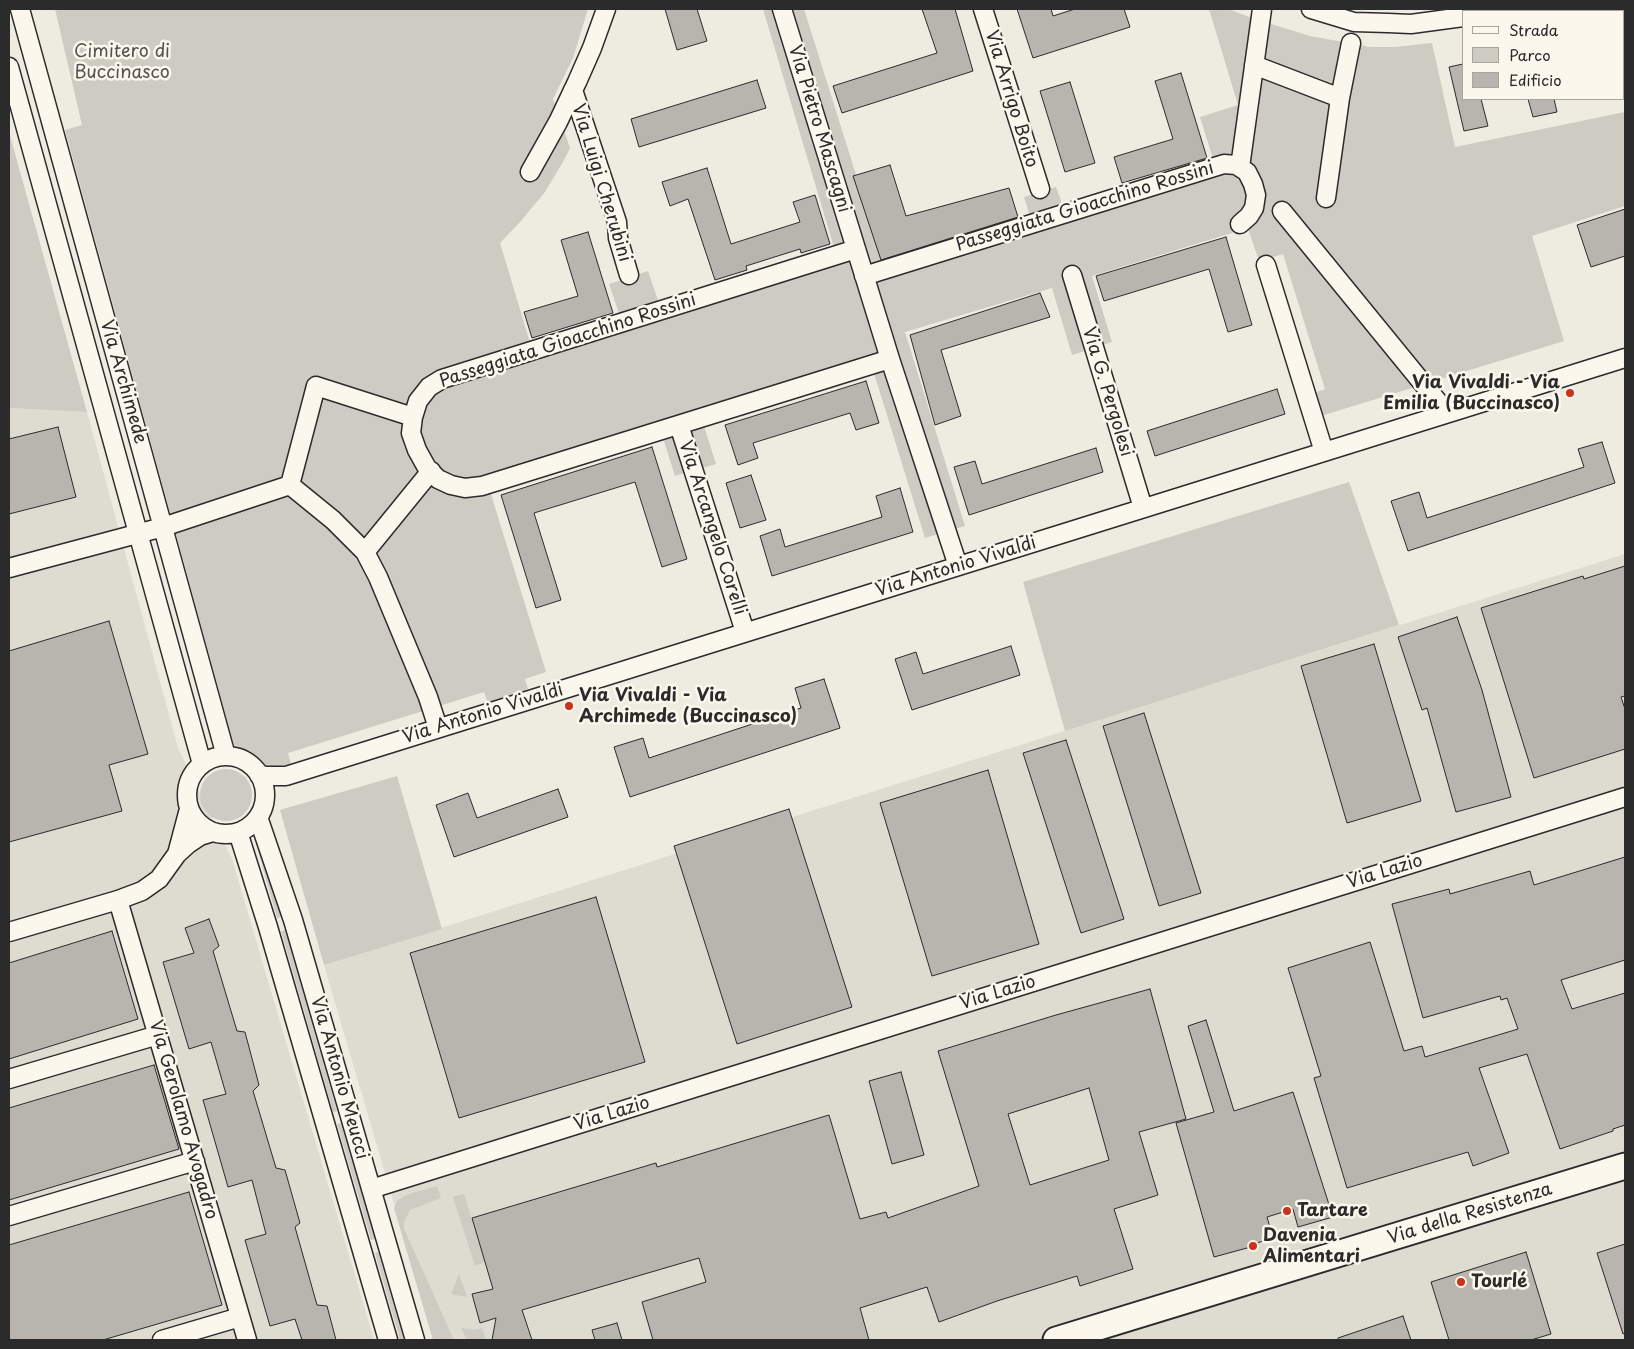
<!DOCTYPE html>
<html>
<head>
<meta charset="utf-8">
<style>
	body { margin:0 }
	#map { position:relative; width:1634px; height:1349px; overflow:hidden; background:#eeebe0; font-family:"Playpen Sans",sans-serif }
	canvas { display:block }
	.frame { position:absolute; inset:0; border:10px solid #2b2b2b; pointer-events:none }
	.legend { position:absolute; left:1462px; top:10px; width:162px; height:90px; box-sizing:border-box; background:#fbf7ec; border:1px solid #a8a59f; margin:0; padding:6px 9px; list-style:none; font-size:15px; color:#2b2b2b }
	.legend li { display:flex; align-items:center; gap:10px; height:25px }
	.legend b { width:25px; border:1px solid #a8a59f }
</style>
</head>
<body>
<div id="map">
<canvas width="1634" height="1349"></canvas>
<div class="frame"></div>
<ul class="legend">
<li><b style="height:6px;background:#fbf7ec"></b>Strada</li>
<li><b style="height:14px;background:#cecbc2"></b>Parco</li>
<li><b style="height:14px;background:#b8b5ae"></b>Edificio</li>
</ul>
</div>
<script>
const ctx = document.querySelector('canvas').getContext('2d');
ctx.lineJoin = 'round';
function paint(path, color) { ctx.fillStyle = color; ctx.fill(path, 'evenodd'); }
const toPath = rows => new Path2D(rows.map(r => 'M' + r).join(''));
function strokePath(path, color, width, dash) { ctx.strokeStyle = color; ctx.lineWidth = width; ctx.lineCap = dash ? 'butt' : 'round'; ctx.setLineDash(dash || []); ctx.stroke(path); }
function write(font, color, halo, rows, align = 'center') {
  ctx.font = font + ' "Playpen Sans",sans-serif'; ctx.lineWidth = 5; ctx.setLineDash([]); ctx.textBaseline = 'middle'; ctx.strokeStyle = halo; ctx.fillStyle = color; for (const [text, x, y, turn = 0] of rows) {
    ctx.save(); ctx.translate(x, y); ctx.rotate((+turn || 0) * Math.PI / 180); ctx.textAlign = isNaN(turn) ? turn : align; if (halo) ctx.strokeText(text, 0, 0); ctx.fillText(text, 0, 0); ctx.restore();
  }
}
const built = toPath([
	[9,408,87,412,178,748,232,859,374,1340,9,1340],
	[1625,554,1625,1340,434,1340,324,965]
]);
const green = toPath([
	[55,9,588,9,573,58,553,99,570,148,564,160,545,192,520,222,500,243,531,346,621,319,609,284,648,271,660,306,835,251,763,9,804,9,885,267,1031,220,1024,197,1056,187,1064,209,1214,162,1200,117,1238,105,1209,9,1228,9,1255,19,1310,36,1370,47,1396,47,1432,43,1455,147,1625,112,1625,206,1532,236,1564,341,1321,416,1314,393,1325,389,1283,254,1259,261,1248,228,1092,276,1112,342,1072,355,1052,288,905,332,965,526,925,538,873,370,703,423,716,464,675,476,662,435,489,488,546,672,525,679,528,689,488,703,484,692,288,753,291,764,279,767,266,765,251,754,241,751,234,745,65,130,82,125],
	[9,132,87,412,9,408],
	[1349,482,1399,625,1065,731,1023,582],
	'200 795a26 26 0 1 1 52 0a26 26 0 1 1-52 0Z',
	[397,776,442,929,324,965,280,810],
	[257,832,281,917,277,918,253,833],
	[285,930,337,1111,333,1112,281,931],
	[341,1123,375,1239,371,1240,337,1124],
	[437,1186,441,1198,410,1210,404,1222,404,1229,454,1340,433,1340,394,1208,397,1201,406,1195],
	[464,1194,485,1262,475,1266,453,1197],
	[378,1252,404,1340,400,1340,375,1253],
	[459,1274,467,1296,466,1297,451,1294],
	[461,1328,475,1330,482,1328,486,1340,467,1340]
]);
const building = toPath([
	[665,9,697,9,707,41,677,50,665,9],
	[922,9,955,9,973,71,842,113,833,86,937,53,922,9],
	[1017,9,1051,9,1053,16,1075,9,1124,9,1130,27,1033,58,1017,9],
	[1463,64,1463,99,1481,99,1488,126,1464,131,1449,67,1463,64],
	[1181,73,1207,158,1122,183,1114,157,1173,139,1155,81,1181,73],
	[757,80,766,108,639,147,631,119,757,80],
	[1070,82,1095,163,1065,172,1040,91,1070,82],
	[1528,99,1554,99,1557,112,1533,117,1528,99],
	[890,165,906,216,1009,188,1018,217,881,260,853,176,890,165],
	[707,168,731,244,800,222,793,202,815,195,830,244,801,253,800,249,746,266,747,270,715,280,688,199,670,206,662,182,707,168],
	[1625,209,1625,256,1591,267,1577,225,1625,209],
	[588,232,613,313,532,338,524,312,578,296,561,240,588,232],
	[1226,237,1252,325,1228,332,1209,269,1104,301,1096,276,1226,237],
	[1040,293,1050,317,941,350,961,416,935,425,910,335,1040,293],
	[866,381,879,423,856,430,850,413,753,443,758,458,738,465,725,425,866,381],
	[1277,389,1285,414,1155,456,1147,431,1277,389],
	[58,427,76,497,9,514,9,439,58,427],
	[1602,442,1615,483,1408,551,1391,501,1419,492,1427,518,1584,467,1578,449,1602,442],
	[652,447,687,559,662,567,635,482,534,513,561,600,536,608,501,495,652,447],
	[1096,448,1103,472,969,515,954,467,975,461,982,484,1096,448],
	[751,475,766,520,740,528,726,483,751,475],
	[900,488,913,532,772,576,760,536,780,529,785,547,882,517,876,496,900,488],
	[1625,566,1625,696,1621,697,1625,709,1625,749,1534,778,1481,608,1583,576,1584,579,1625,566],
	[1457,617,1482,690,1511,797,1456,812,1427,708,1422,710,1398,637,1457,617],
	[109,621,148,754,109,765,122,811,9,842,9,651,109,621],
	[1374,644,1421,801,1347,823,1301,666,1374,644],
	[1011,646,1020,675,912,710,895,659,916,652,923,674,1011,646],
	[824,679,840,728,630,797,614,747,643,738,649,758,801,708,795,688,824,679],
	[1144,713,1201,893,1159,906,1103,726,1144,713],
	[1066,740,1124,919,1081,933,1023,753,1066,740],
	[988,770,1039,944,932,976,880,803,988,770],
	[558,789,568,817,454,857,436,805,468,793,477,818,558,789],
	[789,809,852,1007,737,1044,674,846,789,809],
	[1625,857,1625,960,1561,980,1572,1009,1625,993,1625,1125,1613,1129,1613,1131,1560,1149,1527,1054,1479,1068,1509,1153,1473,1166,1468,1152,1347,1188,1314,1078,1321,1076,1288,968,1370,942,1404,1051,1422,1046,1425,1057,1518,1029,1507,998,1501,1000,1500,996,1423,1018,1392,904,1449,889,1450,894,1530,871,1534,885,1625,857],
	[596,897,645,1062,459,1118,410,953,596,897],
	[209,919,219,946,213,951,237,1031,245,1032,259,1085,253,1091,276,1168,285,1170,300,1223,295,1227,317,1305,327,1306,336,1340,302,1340,295,1319,270,1326,245,1240,266,1234,252,1180,228,1187,203,1100,226,1094,211,1042,189,1049,163,962,194,953,185,928,209,919],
	[112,931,138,1019,9,1059,9,963,112,931],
	[1150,989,1186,1119,1139,1132,1158,1195,1114,1209,1133,1269,1080,1286,1077,1276,997,1301,939,1322,927,1287,860,1308,869,1340,653,1340,642,1302,706,1282,699,1258,522,1310,532,1340,492,1340,496,1318,480,1323,472,1294,493,1289,472,1218,656,1163,657,1167,829,1115,860,1219,886,1212,888,1218,979,1186,938,1051,1056,1015,1150,989],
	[1089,1088,1109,1160,1030,1185,1008,1114,1089,1088],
	[1206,1020,1234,1111,1293,1092,1333,1217,1298,1227,1293,1209,1267,1217,1273,1238,1257,1243,1258,1245,1214,1257,1176,1123,1214,1112,1188,1026,1206,1020],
	[154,1065,179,1149,9,1200,9,1108,154,1065],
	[901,1072,924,1155,892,1164,869,1081,901,1072],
	[189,1192,222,1305,103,1340,9,1340,9,1245,189,1192],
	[1625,1244,1625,1333,1623,1334,1597,1253,1625,1244],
	[1526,1252,1551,1334,1531,1340,1449,1340,1431,1282,1526,1252],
	[1403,1316,1411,1340,1338,1340,1338,1338,1403,1316],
	[617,1323,622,1340,595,1340,592,1330,617,1323]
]);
const street = toPath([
	[20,9,226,756],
	[782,9,890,359,958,566],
	[983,9,1040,189],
	[1311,9,1354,22,1388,23,1411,24,1463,17],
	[1494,11,1505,9],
	[1254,65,1340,98],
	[9,67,202,764],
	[573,90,617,222,618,238,629,275],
	[1240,167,1262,9],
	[530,172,558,122,577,82,592,48,606,9],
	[1326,198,1340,98,1351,43],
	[1282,211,1447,413],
	[856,249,442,379,429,387,418,401,413,417,411,433,417,450,427,468,438,479,451,485,465,488,482,486,890,359],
	[1266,265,1324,452],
	[1072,275,1143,508],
	[864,276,1224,164,1236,165,1247,172,1253,184,1256,195,1254,208,1249,216,1240,224],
	[679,425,745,632],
	[290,485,333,520,365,552,378,577,428,697,438,728],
	[290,485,316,386,413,417],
	[365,552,431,471],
	[9,568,163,527,290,485],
	'187 795a39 39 0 1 1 78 0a39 39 0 1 1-78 0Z',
	[259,775,267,776,286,776,1625,358],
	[258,817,293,920,415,1340],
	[238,832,268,927,388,1340],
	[177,854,189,809],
	[118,900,247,1340],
	[9,932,118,900,142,891,159,879,177,854,188,844,200,836,213,832],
	[9,1079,158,1035],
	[371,1189,1625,797],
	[9,1216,195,1161],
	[162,1340,240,1317]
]);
const secondary = toPath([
	[1056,1340,1625,1166]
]);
const markers = [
	[1570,393,5,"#c8321e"],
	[569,706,5,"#c8321e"],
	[1287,1211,5,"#c8321e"],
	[1253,1246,5,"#c8321e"],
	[1461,1282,5,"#c8321e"]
];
const parkNames = [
	["Cimitero di",122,52],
	["Buccinasco",122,73]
];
const streetNames = [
	["Via Arrigo Boito",1011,99,73],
	["Via Pietro Mascagni",819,129,73],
	["Via Luigi Cherubini",601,183,73],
	["Passeggiata Gioacchino Rossini",1085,207,-17],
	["Passeggiata Gioacchino Rossini",568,341,-18],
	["Via Archimede",123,382,74],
	["Via G. Pergolesi",1107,392,73],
	["Via Arcangelo Corelli",712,528,72],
	["Via Antonio Vivaldi",956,567,-17],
	["Via Antonio Vivaldi",483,714,-17],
	["Via Lazio",1385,872,-17],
	["Via Lazio",998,993,-17],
	["Via Antonio Meucci",339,1078,74],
	["Via Lazio",612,1114,-17],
	["Via Gerolamo Avogadro",183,1120,74],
	["Via della Resistenza",1470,1214,-17]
];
const poiNames = [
	["Via Vivaldi - Via",1560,383,"right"],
	["Emilia (Buccinasco)",1560,404,"right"],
	["Via Vivaldi - Via",579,696],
	["Archimede (Buccinasco)",579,717],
	["Tartare",1297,1211],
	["Davenia",1263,1236],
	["Alimentari",1263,1257],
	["Tourlé",1471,1282]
];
paint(built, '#dedbd1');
paint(green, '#cecbc2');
paint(building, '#b8b5ae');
strokePath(building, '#2b2b2b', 1);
strokePath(street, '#2b2b2b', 21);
strokePath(secondary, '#2b2b2b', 29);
strokePath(street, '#fbf7ec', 18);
strokePath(secondary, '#fbf7ec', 25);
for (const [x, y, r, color] of markers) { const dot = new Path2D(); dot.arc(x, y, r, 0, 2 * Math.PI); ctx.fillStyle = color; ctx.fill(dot); strokePath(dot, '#fbf7ec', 2); }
write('18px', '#545351', '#fbf7ec', parkNames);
write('18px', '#2b2b2b', '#fbf7ec', streetNames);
write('bold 18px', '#2b2b2b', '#fbf7ec', poiNames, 'left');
</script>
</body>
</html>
